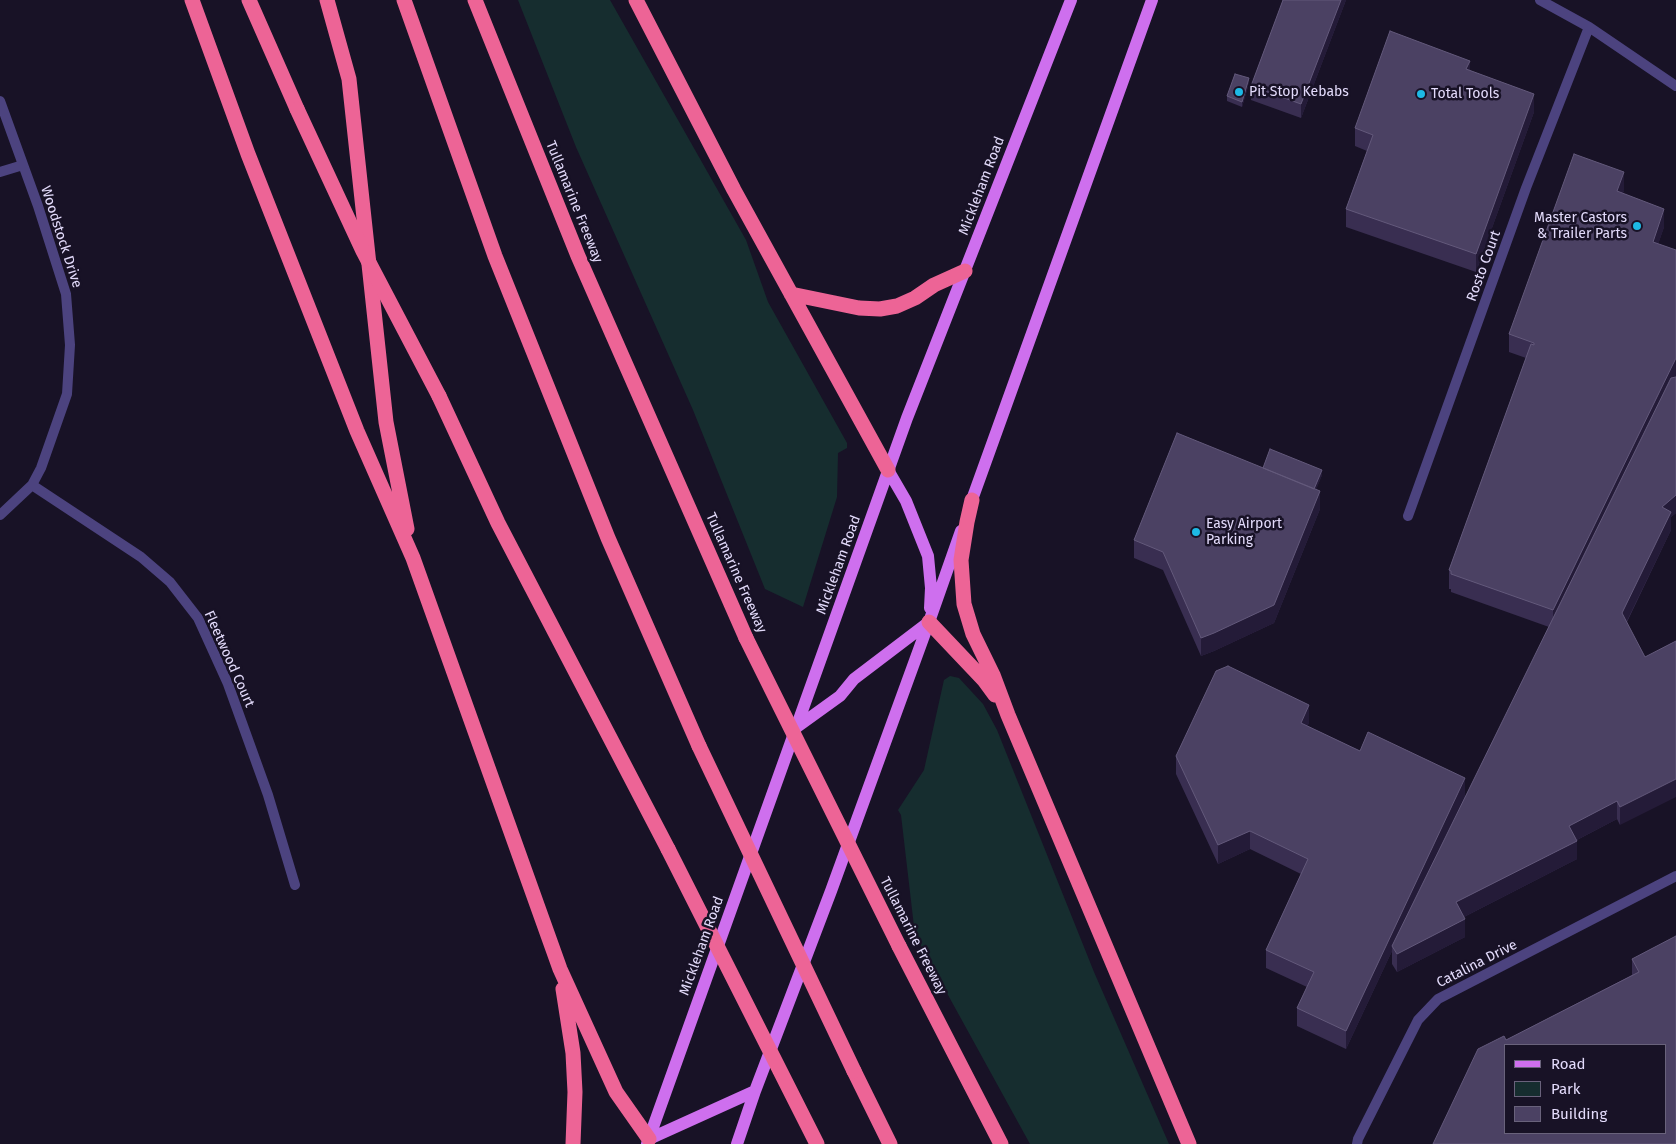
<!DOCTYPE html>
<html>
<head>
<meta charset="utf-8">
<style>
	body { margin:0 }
	#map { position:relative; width:1676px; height:1144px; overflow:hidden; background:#181226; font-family:"Fira Sans",sans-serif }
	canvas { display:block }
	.legend { position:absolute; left:1504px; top:1044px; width:162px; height:90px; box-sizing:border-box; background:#181226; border:1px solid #69627b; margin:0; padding:6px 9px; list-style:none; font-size:15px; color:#e3dbfb }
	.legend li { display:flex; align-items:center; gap:10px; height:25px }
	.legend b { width:25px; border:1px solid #69627b }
</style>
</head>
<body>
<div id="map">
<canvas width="1676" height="1144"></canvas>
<ul class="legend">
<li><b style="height:6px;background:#ce6fee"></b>Road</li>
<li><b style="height:14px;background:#162d2f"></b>Park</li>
<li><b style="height:14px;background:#4b4163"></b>Building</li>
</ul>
</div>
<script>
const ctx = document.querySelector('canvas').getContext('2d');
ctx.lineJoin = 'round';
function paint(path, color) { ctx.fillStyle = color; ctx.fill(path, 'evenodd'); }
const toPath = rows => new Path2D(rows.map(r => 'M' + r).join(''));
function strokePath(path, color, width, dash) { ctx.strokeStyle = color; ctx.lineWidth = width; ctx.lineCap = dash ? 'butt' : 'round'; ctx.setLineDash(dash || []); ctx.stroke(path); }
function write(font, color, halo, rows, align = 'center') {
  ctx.font = font + ' "Fira Sans",sans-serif'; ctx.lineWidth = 5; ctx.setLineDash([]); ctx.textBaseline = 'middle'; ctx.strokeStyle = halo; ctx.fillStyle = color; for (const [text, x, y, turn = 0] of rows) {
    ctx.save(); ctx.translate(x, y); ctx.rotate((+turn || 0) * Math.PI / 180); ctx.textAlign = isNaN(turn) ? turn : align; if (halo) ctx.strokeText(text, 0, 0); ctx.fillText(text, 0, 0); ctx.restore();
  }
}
const green = toPath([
	[518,0,610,0,746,240,768,302,847,443,847,448,838,453,837,497,803,607,765,589,693,410,576,147],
	[950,676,959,678,983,704,997,730,1094,972,1169,1144,1030,1144,915,935,901,815,898,810,924,770,944,680]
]);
const minor = toPath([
	[1540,0,1589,27,1676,86],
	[0,101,38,206,66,294,70,345,67,394,41,468,32,485,0,515],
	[0,172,23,165],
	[32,485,141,557,170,582,198,618,228,684,268,795,295,885],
	[1408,516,1526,188,1589,27],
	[1357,1144,1358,1139,1418,1020,1438,999,1676,876]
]);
const primary = toPath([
	[888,470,906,501,928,556,931,588,930,608],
	[969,508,1152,0],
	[797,727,840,696,854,679,929,622],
	[649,1139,755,1091],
	[647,1144,907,418,1071,0],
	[737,1144,755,1091,831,891,929,622,961,531]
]);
const motorway = toPath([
	[192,0,248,154,357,431,413,558,560,969,616,1092,649,1139],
	[249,0,297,109],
	[327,0,349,79,386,422,407,529],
	[404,0,495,256,608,538,699,746],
	[475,0,578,256,746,638],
	[636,0,734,190,888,470],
	[791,294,859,308,880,309,897,306,915,298,934,285,965,271],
	[439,396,498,523,668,849],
	[972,500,967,522,961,560,964,604,973,634,993,675,1008,715,1189,1144],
	[929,622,984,680,995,695],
	[899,946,1001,1144],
	[563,989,573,1053,575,1092,573,1144],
	[854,1071,890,1144]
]);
const motorwayBridge = toPath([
	[297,109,363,251,439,396],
	[746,638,899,946],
	[699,746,854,1071],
	[668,849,817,1144]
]);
const wall = toPath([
	[1283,0,1346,0,1301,118,1251,100,1251,86],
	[1470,70,1534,112,1476,272,1346,227,1346,209,1367,151,1355,146,1355,128],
	[1249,83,1242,107,1227,101,1227,96],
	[1624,190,1623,193,1664,227,1658,244,1675,378,1676,377,1676,513,1671,517,1671,530,1627,622,1620,825,1617,819,1577,840,1577,859,1464,917,1465,937,1397,972,1392,964,1392,951,1346,1049,1297,1026,1297,1008,1307,987,1266,968,1266,950,1301,874,1250,849,1218,864,1176,774,1176,756,1309,723,1307,726,1360,751,1465,797,1454,820,1549,627,1451,592,1451,589,1449,589,1449,570,1526,358,1509,352,1509,334],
	[1263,468,1322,475,1316,489,1320,509,1274,623,1214,651,1201,656,1163,570,1134,558,1134,540],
	[1676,936,1676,1144,1506,1040,1632,975,1632,959]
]);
const shadedWall = toPath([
	[1341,0,1346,0,1301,118,1301,104],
	[1470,61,1470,79,1466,69],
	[1249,78,1249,83,1242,107,1242,102],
	[1534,94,1534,112,1476,272,1476,254],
	[1624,172,1624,190,1617,209,1617,191],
	[1664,209,1664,227,1653,260,1653,242],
	[1676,358,1676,376,1553,628,1553,610],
	[1322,470,1322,475,1310,505,1310,500],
	[1320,491,1320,509,1274,623,1214,651,1201,656,1201,638],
	[1676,495,1676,513,1671,517,1671,530,1622,631,1622,613,1662,507],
	[1309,705,1309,723,1301,741,1301,723],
	[1465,778,1465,797,1394,948,1392,946,1392,951,1346,1049,1346,1031],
	[1676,779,1676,797,1620,825,1620,807],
	[1617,801,1617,819,1569,844,1569,826],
	[1250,831,1250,849,1218,864,1218,845],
	[1577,841,1577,859,1456,921,1456,902],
	[1465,919,1465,937,1397,972,1397,954]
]);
const building = toPath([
	[1283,0,1341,0,1301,104,1251,86,1283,0],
	[1390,31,1470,61,1466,69,1534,94,1476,254,1346,209,1373,135,1355,128,1390,31],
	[1235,74,1249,78,1242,102,1227,96,1235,74],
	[1574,154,1624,172,1617,191,1664,209,1653,242,1676,250,1676,358,1553,610,1451,574,1451,571,1449,570,1531,344,1534,345,1534,343,1509,334,1574,154],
	[1676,377,1676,495,1662,507,1671,512,1622,613,1645,657,1676,641,1676,779,1620,807,1617,801,1569,826,1577,841,1456,902,1465,919,1397,954,1392,946,1671,378,1676,377],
	[1177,433,1320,491,1274,605,1214,633,1201,638,1163,552,1134,540,1177,433],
	[1270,449,1322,470,1314,489,1263,468,1270,449],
	[1228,666,1309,705,1301,723,1360,751,1368,732,1465,778,1346,1031,1297,1008,1314,972,1266,950,1308,859,1250,831,1218,845,1176,756,1216,671,1228,666],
	[1676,936,1676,1144,1433,1144,1478,1049,1504,1036,1506,1040,1639,972,1632,959,1676,936],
	[1505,1045,1665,1045,1665,1133,1505,1133,1505,1045]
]);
const markers = [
	[1239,92,5,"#1db9e5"],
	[1421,94,5,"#1db9e5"],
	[1637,226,5,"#1db9e5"],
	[1196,532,5,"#1db9e5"]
];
const poiNames = [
	["Pit Stop Kebabs",1249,92],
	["Total Tools",1431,94],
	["Master Castors",1627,218,"right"],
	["& Trailer Parts",1627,234,"right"],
	["Easy Airport",1206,524],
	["Parking",1206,540]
];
const streetNames = [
	["Mickleham Road",982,186,-69],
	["Tullamarine Freeway",574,202,68],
	["Woodstock Drive",61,237,72],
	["Rosto Court",1484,266,-70],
	["Mickleham Road",839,565,-70],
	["Tullamarine Freeway",736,573,66],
	["Fleetwood Court",229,659,66],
	["Tullamarine Freeway",913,936,63],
	["Mickleham Road",702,946,-70],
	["Catalina Drive",1477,964,-27]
];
paint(green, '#162d2f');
strokePath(minor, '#4c437f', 10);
strokePath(primary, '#ce6fee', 12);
strokePath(motorway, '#ed6496', 15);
strokePath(motorwayBridge, '#ed6496', 15);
paint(wall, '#392e51');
paint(shadedWall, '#241b38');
paint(building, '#4b4163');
strokePath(building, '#63597b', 1);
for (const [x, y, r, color] of markers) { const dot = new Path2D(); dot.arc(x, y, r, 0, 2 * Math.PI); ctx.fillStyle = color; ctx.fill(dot); strokePath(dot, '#181226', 2); }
write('14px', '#e3dbfb', '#181226', poiNames, 'left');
write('14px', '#e3dbfb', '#181226', streetNames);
</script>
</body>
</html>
